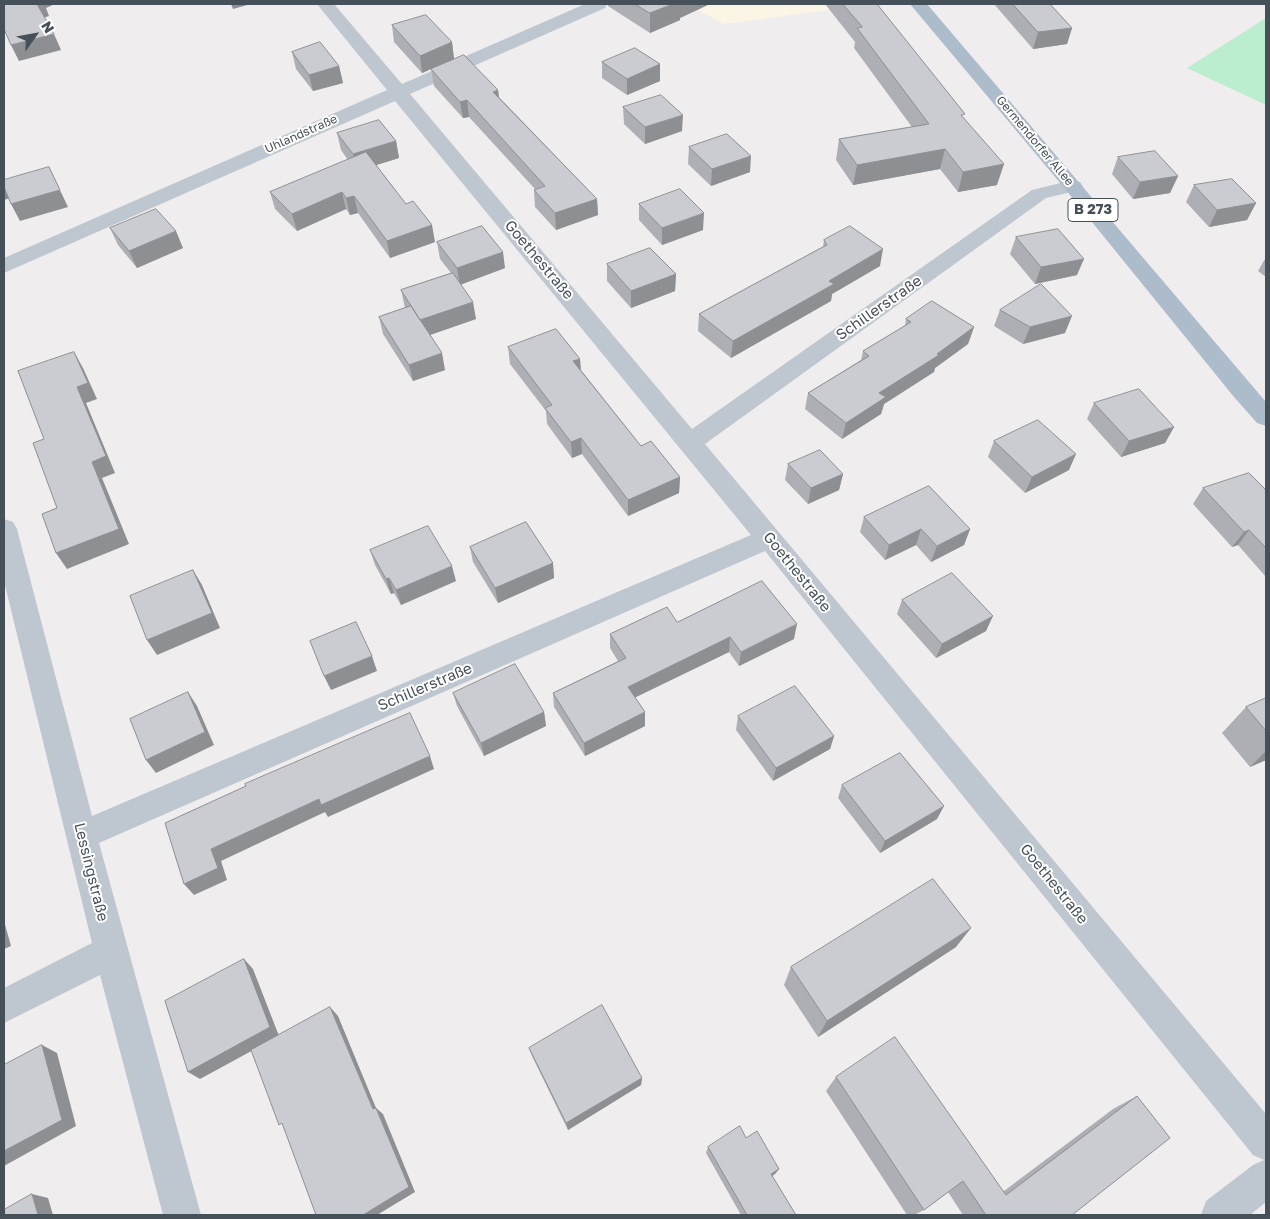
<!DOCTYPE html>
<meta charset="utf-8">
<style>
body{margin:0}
#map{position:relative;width:1270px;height:1219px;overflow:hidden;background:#efeded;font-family:"Golos Text",sans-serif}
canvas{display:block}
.frame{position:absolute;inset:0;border:5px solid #465059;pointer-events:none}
.north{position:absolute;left:10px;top:10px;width:50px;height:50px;-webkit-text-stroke:4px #fff;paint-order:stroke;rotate:58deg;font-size:14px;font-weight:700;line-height:20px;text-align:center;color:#465059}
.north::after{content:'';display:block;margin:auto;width:18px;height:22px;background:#465059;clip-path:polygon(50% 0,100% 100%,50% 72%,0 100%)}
</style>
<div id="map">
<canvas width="1270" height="1219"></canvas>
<div class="frame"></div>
<div class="north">N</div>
</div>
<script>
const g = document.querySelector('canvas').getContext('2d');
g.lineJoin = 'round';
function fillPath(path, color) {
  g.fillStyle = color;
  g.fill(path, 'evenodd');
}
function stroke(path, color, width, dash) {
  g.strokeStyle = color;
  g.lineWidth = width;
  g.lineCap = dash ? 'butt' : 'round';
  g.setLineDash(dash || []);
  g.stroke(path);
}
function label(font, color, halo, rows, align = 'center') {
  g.font = font + ' "Golos Text",sans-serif';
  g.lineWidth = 4;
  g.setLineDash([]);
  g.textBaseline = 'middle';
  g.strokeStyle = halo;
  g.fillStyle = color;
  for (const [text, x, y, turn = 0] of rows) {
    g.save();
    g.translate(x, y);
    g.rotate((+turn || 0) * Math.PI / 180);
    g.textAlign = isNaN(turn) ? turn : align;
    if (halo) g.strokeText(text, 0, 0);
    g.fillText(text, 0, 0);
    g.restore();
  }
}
fillPath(new Path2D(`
 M686 4H875L724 24Z`), '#fbf5e5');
fillPath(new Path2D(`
 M1266 18V105L1187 68Z`), '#bbedcf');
fillPath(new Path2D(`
 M317 4H334L402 84 585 4H607L605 8 410 94 692 429 1032 190 1073 180 1080 182 1083 186 1080 190 1046 198 705 444 1266 1114V1202L1250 1215H1201L1206 1201 1253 1165 1264 1160 1253 1155 765 551 99 843 201 1215H163L100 975 4 1023V988L92 943 4 581V519L13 522 17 529 92 816 751 535 395 101 4 273V258L387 90Z`), '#bec7cf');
fillPath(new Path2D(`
 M910 4H927L1266 402V426L1257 423 1234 397 1066 190Z`), '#adbccb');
fillPath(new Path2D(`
 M608 4H710L680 18V20L650 33 608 6Z
 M825 4H877L964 118 997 185 958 192 940 169 853 185 836 160 839 139 912 127 854 48 855 42Z
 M994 4H1050L1072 28 1067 44 1033 49Z
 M392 25 452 42 454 59 498 90 499 97 597 199 598 215 556 230 535 207 534 190 535 189 469 117 463 118 434 86 431 69 422 73 394 42Z
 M292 52 339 66 343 83 313 91 296 69Z
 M602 62 660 64V81L627 95 602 78Z
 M623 107 682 131 645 144 624 124Z
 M337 133 396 141 399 158 376 165 435 242 390 258 358 213 350 215 346 209 297 231 275 209 270 192 348 160 341 150Z
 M689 147 750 172 711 186 688 164Z
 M1118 157 1178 176 1170 193 1133 199 1112 174Z
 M1194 185 1256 203 1247 220 1209 227 1186 202Z
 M639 204 703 230 662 245 639 220Z
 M110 228 183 248 137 268 118 245Z
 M1016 237 1077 275 1035 284 1010 254Z
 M824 240 880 266 832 294 831 301 731 358 698 331 699 314 823 247Z
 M437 242 505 268 461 284 476 319 430 335 445 370 413 381 383 334 379 317 405 308 401 290 451 273 440 259Z
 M1266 257V277L1258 271Z
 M607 264 676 274 675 291 631 308 607 281Z
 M1000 310 1065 333 1023 344 994 326Z
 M906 319 974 327 968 344 935 368 934 372 884 404 881 414 842 439 805 409 808 393 861 360 863 351 905 326Z
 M508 347 580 359 581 370 641 446 680 477 679 493 628 516 582 454 572 458 547 424 546 411 510 364Z
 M1094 403 1174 427 1165 443 1121 457 1087 419Z
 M994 441 1069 470 1025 493 988 457Z
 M788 464 843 474 839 490 808 504 785 480Z
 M1203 488 1266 490V577L1238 545 1232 547 1193 504Z
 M864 517 970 529 964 545 931 562 916 545 885 560 860 532Z
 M470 547 553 563 554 578 498 603 473 562Z
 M370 550 456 581 401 605 394 593 391 594 375 565Z
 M902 600 986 631 936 658 897 614Z
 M677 622 794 639 739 666 729 652 635 697 645 712V726L585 756 554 707 553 693 618 661 610 648V634Z
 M453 693 544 712 546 726 484 756 457 706Z
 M1266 698V760L1250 767 1222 733 1246 707Z
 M738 716 834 736 830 749 773 781 736 730Z
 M842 785 937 819 880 853 838 798Z
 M956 947 818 1037 784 985 791 967Z
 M529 1048 642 1078 641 1085 568 1130 532 1056Z
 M836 1077 1004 1191 1113 1109 1137 1096 1072 1215H963L948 1192 924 1210 914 1215H907L826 1091Z
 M746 1138 779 1169 775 1174 772 1176 796 1215H741L706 1153 708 1147Z`), '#aeafb5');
fillPath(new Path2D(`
 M37 4H55L46 8 49 16 43 18Z
 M231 4H251L233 9Z
 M673 4H710L680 18V20L650 33V13Z
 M1072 28 1067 44 1033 49 1038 32Z
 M54 34 61 50 19 61 11 45Z
 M452 42 454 59 422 73 420 56Z
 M660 64V81L627 95V79Z
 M339 66 343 83 313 91 309 75Z
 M498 90 500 107 493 92Z
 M467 100 469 117 463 118 460 102Z
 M683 115 682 131 645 144V127Z
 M396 141 399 158 357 171 353 154Z
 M945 149 940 169 853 185 857 165Z
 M751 156 750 172 711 186 712 169Z
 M1004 164 997 185 958 192 963 172Z
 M49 167 68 207 20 221 11 204Z
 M1178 176 1170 193 1133 199 1140 182Z
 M4 184 10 198 4 200Z
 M342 192 346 209 297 231 292 214Z
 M354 196 358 213 350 215 346 198Z
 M597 199 598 215 556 230 555 213Z
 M1256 203 1247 220 1209 227 1217 210Z
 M704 213 703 230 662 245V228Z
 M432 225 435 242 390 258 387 241Z
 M176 231 183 248 137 268 129 251Z
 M883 249 880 266 832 294 831 301 731 358 733 341 829 281Z
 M503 252 505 268 460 285 457 268Z
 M1084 259 1077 275 1035 284 1041 267Z
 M676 274 675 291 631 308V291Z
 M473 302 476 319 424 337 420 320Z
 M1072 316 1065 333 1023 344 1030 327Z
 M974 327 968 344 935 368 934 372 884 404 881 414 842 439 846 423 879 393Z
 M74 352 83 368 97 399 86 403 115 473 102 478 129 544 67 569 56 553 92 462 77 387Z
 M442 353 445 370 413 381 409 365Z
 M580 359 581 375 573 361Z
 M1174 427 1165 443 1121 457 1129 441Z
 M581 438 582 454 572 458 571 442Z
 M1076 454 1069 470 1025 493 1032 477Z
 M843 474 839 490 808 504 811 488Z
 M680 477 679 493 628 516V500Z
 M921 529 916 545 885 560 889 545Z
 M970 529 964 545 931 562 937 546Z
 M1249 530 1238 545 1232 547 1244 532Z
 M553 563 554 578 498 603 495 588Z
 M452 566 456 581 401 605 396 590Z
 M193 570 202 585 220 628 157 655 147 640Z
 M389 578 394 593 391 594 386 579Z
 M993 616 986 631 936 658 942 644Z
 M797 624 794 639 739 666 741 652Z
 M730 637 729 652 628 701V687Z
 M372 656 377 671 331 690 324 676Z
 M188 692 197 706 214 745 156 773 146 760Z
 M544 712 546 726 484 756 481 743Z
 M645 712V726L585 756 584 743Z
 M834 736 830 749 773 781 776 768Z
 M1266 751V760L1250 767Z
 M430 756 434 769 328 817 325 812 221 861 227 880 194 895 184 884 211 849 319 799Z
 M944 806 937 819 880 853 885 841Z
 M4 921 11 946 4 949Z
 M971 928 956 947 818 1037 827 1021Z
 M244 959 253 969 279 1036 200 1079 188 1072Z
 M330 1007 338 1016 376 1108 383 1114 415 1192 377 1215H363L373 1109Z
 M42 1045 57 1053 76 1126 4 1166V1151Z
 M642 1078 641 1085 568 1130 566 1123Z
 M779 1169 775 1174 768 1179 771 1174Z
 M32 1194 48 1198 53 1215H38Z`), '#8d8f93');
const building = new Path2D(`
 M4 4H37L54 34 11 45 4 29Z
 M635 4H673L650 13Z
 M843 4H877L965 114 961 115 1004 164 963 172 945 149 857 165 839 139 929 124 857 28 862 27Z
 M1013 4H1050L1072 28 1038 32Z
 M426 15 452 42 420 56 392 25Z
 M320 42 339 66 309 75 292 52Z
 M635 48 660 64 627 79 602 62Z
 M464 55 498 90 493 92 597 199 555 213 534 190 545 186 467 100 460 102 431 69Z
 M661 95 683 115 645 127 623 107Z
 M379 120 396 141 353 154 337 133Z
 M727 134 751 156 712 169 689 147Z
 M1155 151 1178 176 1140 182 1118 157Z
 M366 152 406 204 413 201 432 225 387 241 354 196 346 198 342 192 292 214 270 192Z
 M49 167 60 190 11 204 4 187V180Z
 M1232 179 1256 203 1217 210 1194 185Z
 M680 189 704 213 662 228 639 204Z
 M156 209 176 231 129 251 110 228Z
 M482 226 503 252 457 268 437 242Z
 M850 226 883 249 829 281 834 284 733 341 699 314 819 249 827 245 824 240Z
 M1058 229 1084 259 1041 267 1016 237Z
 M650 248 676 274 631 291 607 264Z
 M453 273 473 302 420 320 401 290Z
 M1041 284 1072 316 1030 327 1000 310Z
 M932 301 974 327 937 354 939 355 879 393 886 397 846 423 808 393 869 356 863 351 911 322 906 319Z
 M411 306 442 353 409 365 379 317Z
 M556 329 580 359 573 361 641 446 651 441 680 477 628 500 581 438 571 442 545 408 552 405 508 347Z
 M74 352 88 383 77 387 106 456 92 462 119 529 56 553 42 514 57 508 33 443 44 439 18 371Z
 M1139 389 1174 427 1129 441 1094 403Z
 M1038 420 1076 454 1032 477 994 441Z
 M820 450 843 474 811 488 788 464Z
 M1249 473 1266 490V548L1249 530 1244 532 1203 488Z
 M929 486 970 529 937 546 921 529 889 545 864 517Z
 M526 522 553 563 495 588 470 547Z
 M428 526 452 566 396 590 389 578 386 579 370 550Z
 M193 570 212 613 147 640 130 596Z
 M952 573 993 616 942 644 902 600Z
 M762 581 797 624 741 652 730 637 628 687 645 712 584 743 553 693 626 658 610 634 667 607 677 622Z
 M356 622 372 656 324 676 310 641Z
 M515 664 544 712 481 743 453 693Z
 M795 686 834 736 776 768 738 716Z
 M188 692 205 732 146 760 130 719Z
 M1266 698V731L1246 707Z
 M410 713 430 756 321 805 319 799 211 849 218 868 184 884 165 823 246 786 245 784Z
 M900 753 944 806 885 841 842 785Z
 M933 879 971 928 827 1021 791 967Z
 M244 959 270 1027 188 1072 165 1001Z
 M602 1005 642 1078 566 1123 529 1048Z
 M330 1007 373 1109 376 1108 409 1187 363 1215H316L282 1123 279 1125 251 1050Z
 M895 1037 1006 1195 1137 1096 1170 1138 1072 1215H986L963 1181 924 1210 836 1077Z
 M42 1045 62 1120 4 1151V1065Z
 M740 1126 746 1138 757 1131 779 1169 771 1174 796 1215H747L708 1147Z
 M32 1194 38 1215H4V1210Z`);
fillPath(building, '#caccd2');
stroke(building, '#8d8f93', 1);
label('12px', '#465059', '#fff', [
 ["Uhlandstraße",301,134,-24],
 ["Germendorfer Allee",1035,141,50]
]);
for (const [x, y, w] of [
 [1093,210,50]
]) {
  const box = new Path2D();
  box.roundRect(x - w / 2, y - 11.5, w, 23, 4);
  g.fillStyle = '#fff';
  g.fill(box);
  stroke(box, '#465059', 1);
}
label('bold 14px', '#465059', null, [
 ["B 273",1093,210]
]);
label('15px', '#465059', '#fff', [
 ["Goethestraße",539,260,50],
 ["Schillerstraße",879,308,-35],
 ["Goethestraße",797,572,51],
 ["Schillerstraße",425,687,-23],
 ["Lessingstraße",91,872,76],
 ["Goethestraße",1054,884,51]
]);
</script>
